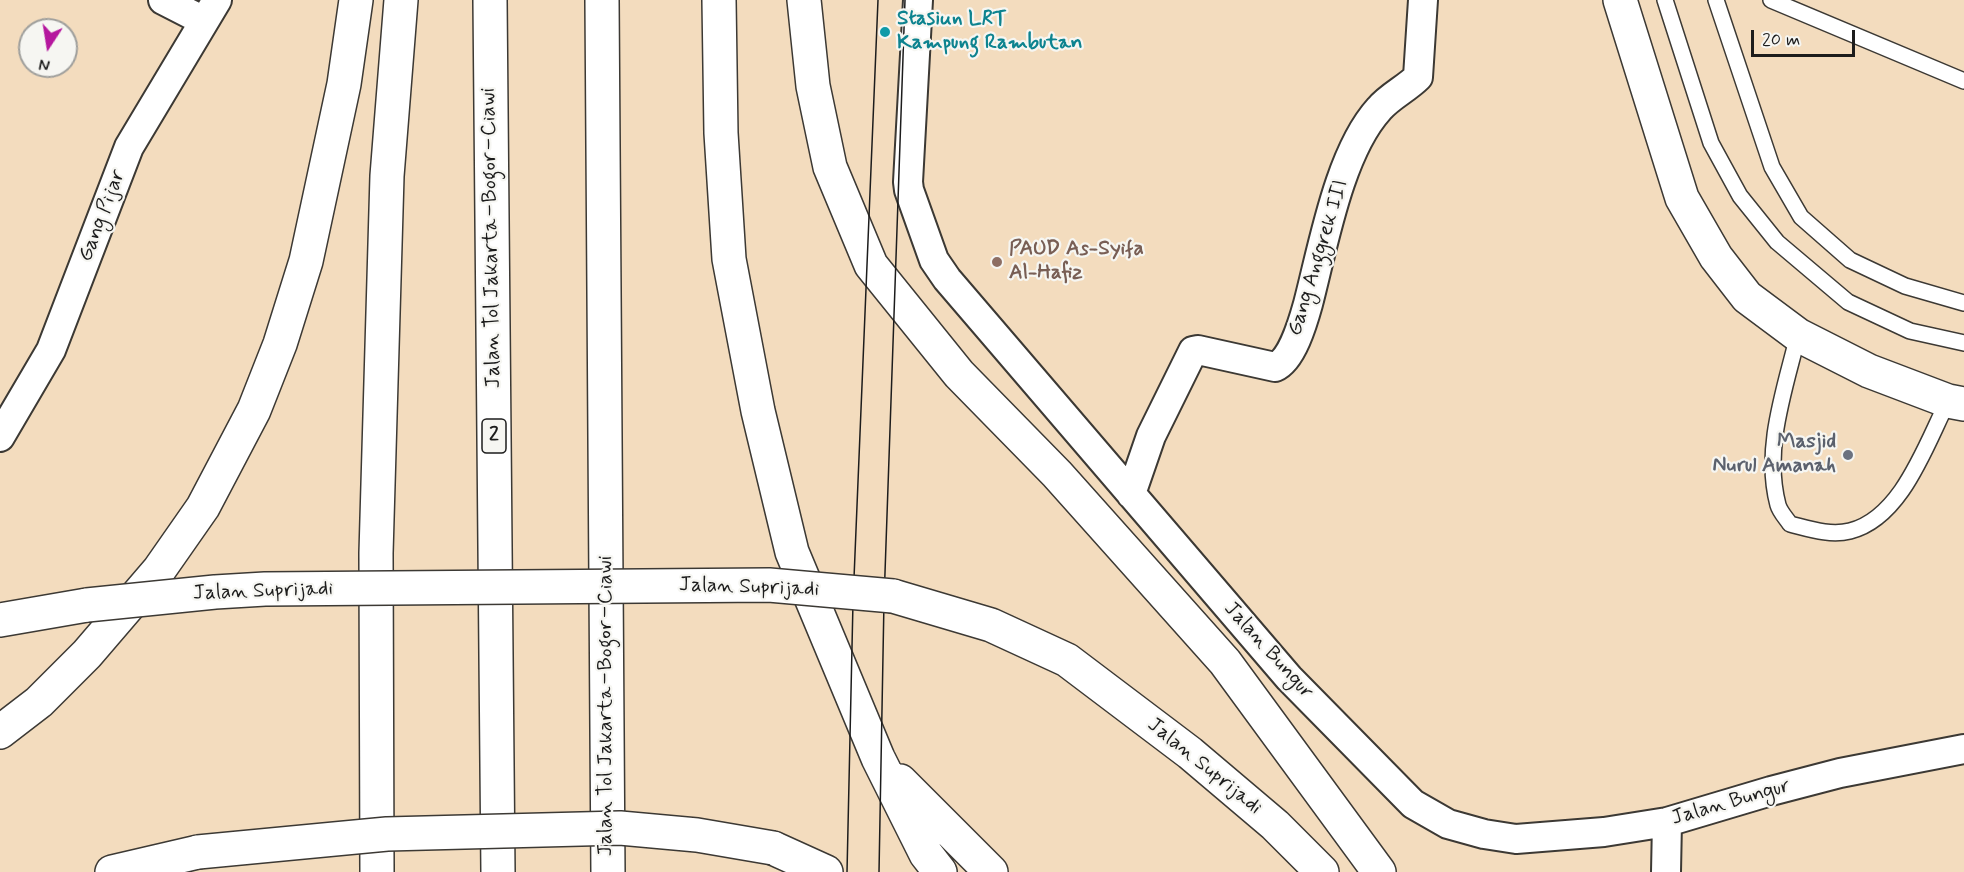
<!DOCTYPE html>
<meta charset="utf-8">
<style>
body{margin:0}
#map{position:relative;width:1964px;height:872px;overflow:hidden;background:#f3dcbe;font-family:Mynerve,sans-serif}
canvas{display:block}
.north{position:absolute;left:18px;top:18px;width:60px;height:60px;box-sizing:border-box;background:#f6f6f2;border:2px solid #9f9f9c;border-radius:50%;rotate:192deg;font-size:16px;font-weight:700;line-height:24px;text-align:center;color:#1c1c1c}
.north::after{content:'';display:block;margin:auto;width:21px;height:27px;background:#b5179e;clip-path:polygon(50% 0,100% 100%,50% 72%,0 100%)}
.scale{position:absolute;left:1751px;top:30px;width:104px;height:27px;box-sizing:border-box;border:3px solid #1c1c1c;border-top:0;padding-left:8px;font-size:18px;line-height:21px;white-space:nowrap;color:#1c1c1c;-webkit-text-stroke:4px #f6f6f2;paint-order:stroke}
</style>
<div id="map">
<canvas width="1964" height="872"></canvas>
<div class="north">N</div>
<div class="scale">20 m</div>
</div>
<script>
const g = document.querySelector('canvas').getContext('2d');
g.lineJoin = 'round';
function stroke(path, color, width, dash) {
  g.strokeStyle = color;
  g.lineWidth = width;
  g.lineCap = dash ? 'butt' : 'round';
  g.setLineDash(dash || []);
  g.stroke(path);
}
function label(font, color, halo, rows, align = 'center') {
  g.font = font + ' Mynerve,sans-serif';
  g.lineWidth = 4.5;
  g.setLineDash([]);
  g.textBaseline = 'middle';
  g.strokeStyle = halo;
  g.fillStyle = color;
  for (const [text, x, y, turn = 0] of rows) {
    g.save();
    g.translate(x, y);
    g.rotate((+turn || 0) * Math.PI / 180);
    g.textAlign = isNaN(turn) ? turn : align;
    if (halo) g.strokeText(text, 0, 0);
    g.fillText(text, 0, 0);
    g.restore();
  }
}
const lane = new Path2D(`
 M1665 0 1711 143 1740 196 1777 242 1848 302 1910 331 1964 343
 M1716 0 1772 167 1801 217 1850 260 1905 286 1964 303
 M1771 0 1964 81
 M1798 335C1785 389 1763 449 1778 505 1780 512 1786 518 1790 524 1810 529 1830 536 1850 531 1902 518 1926 444 1948 401`);
const street = new Path2D(`
 M163 0 204 21
 M918 0 908 182 909 190 934 260 947 279 1289 678 1413 804 1448 824 1484 834 1516 839 1604 832 1667 822 1771 791 1840 773 1964 749
 M0 437 51 350 129 147 217 0
 M1131 494 1151 436 1193 351 1198 350 1275 367C1292 360 1303 322 1308 304 1323 247 1339 153 1379 109 1390 96 1406 89 1418 77L1423 0
 M1666 872 1667 822`);
const secondary = new Path2D(`
 M1620 0 1682 198 1716 257 1747 297 1798 335 1869 371 1948 401 1964 404`);
const primary = new Path2D(`
 M893 596 991 625 1067 660 1190 753 1275 825 1322 872
 M0 620 87 605`);
const highway = new Path2D(`
 M490 0 498 872
 M602 0 608 872
 M719 0 721 133 729 259 758 411 792 552 878 758 926 854 940 872
 M804 0 813 86 830 167 871 265 959 374 1057 474 1225 662 1379 872
 M0 732 39 702 87 654 159 570 203 507 254 410 280 344 306 261 344 84 356 0
 M900 781 991 872
 M773 848 826 872
 M112 872 198 852
 M377 872 376 553 387 176 401 0`);
stroke(lane, '#3c3934', 18);
stroke(street, '#3c3934', 32);
stroke(secondary, '#3c3934', 36);
stroke(primary, '#3c3934', 36);
stroke(highway, '#3c3934', 36);
stroke(lane, '#fff', 15);
stroke(street, '#fff', 28);
stroke(secondary, '#fff', 33);
stroke(primary, '#fff', 33);
stroke(highway, '#fff', 33);
stroke(new Path2D(`
 M847 872 853 602 878 0
 M879 872 884 601 905 0`), '#1c1c1c', 1.5);
const primaryBridge = new Path2D(`
 M87 605 215 592 265 589 769 585 893 596`);
const highwayBridge = new Path2D(`
 M198 852 387 834 620 828 697 835 773 848`);
stroke(primaryBridge, '#3c3934', 36, []);
stroke(highwayBridge, '#3c3934', 36, []);
stroke(primaryBridge, '#fff', 33);
stroke(highwayBridge, '#fff', 33);
for (const [x, y, r, color] of [
 [885,32,6,"#0f9aa8"],
 [997,262,6,"#8d6e63"],
 [1848,455,6,"#6b7280"]
]) {
  const dot = new Path2D();
  dot.arc(x, y, r, 0, 2 * Math.PI);
  g.fillStyle = color;
  g.fill(dot);
  stroke(dot, '#f6f6f2', 2);
}
for (const [x, y, w] of [
 [494,436,24]
]) {
  const box = new Path2D();
  box.roundRect(x - w / 2, y - 17, w, 34, 4.5);
  g.fillStyle = '#f6f6f2';
  g.fill(box);
  stroke(box, '#1c1c1c', 1.5);
}
label('bold 20px', '#1c1c1c', null, [
 ["2",494,436]
]);
label('bold 21px', '#0d838f', '#f6f6f2', [
 ["Stasiun LRT",897,20],
 ["Kampung Rambutan",897,44]
], 'left');
label('21px', '#1c1c1c', '#f6f6f2', [
 ["Gang Pijar",103,216,-69],
 ["Jalan Tol Jakarta–Bogor–Ciawi",492,238,-91],
 ["Gang Anggrek III",1319,258,-73],
 ["Jalan Suprijadi",749,588,2],
 ["Jalan Suprijadi",263,592,-2],
 ["Jalan Bungur",1268,651,48],
 ["Jalan Tol Jakarta–Bogor–Ciawi",607,706,-90],
 ["Jalan Suprijadi",1204,767,39],
 ["Jalan Bungur",1731,803,-16]
]);
label('bold 21px', '#785e54', '#f6f6f2', [
 ["PAUD As-Syifa",1009,250],
 ["Al-Hafiz",1009,274]
], 'left');
label('bold 21px', '#5b616d', '#f6f6f2', [
 ["Masjid",1836,443],
 ["Nurul Amanah",1836,467]
], 'right');
</script>
